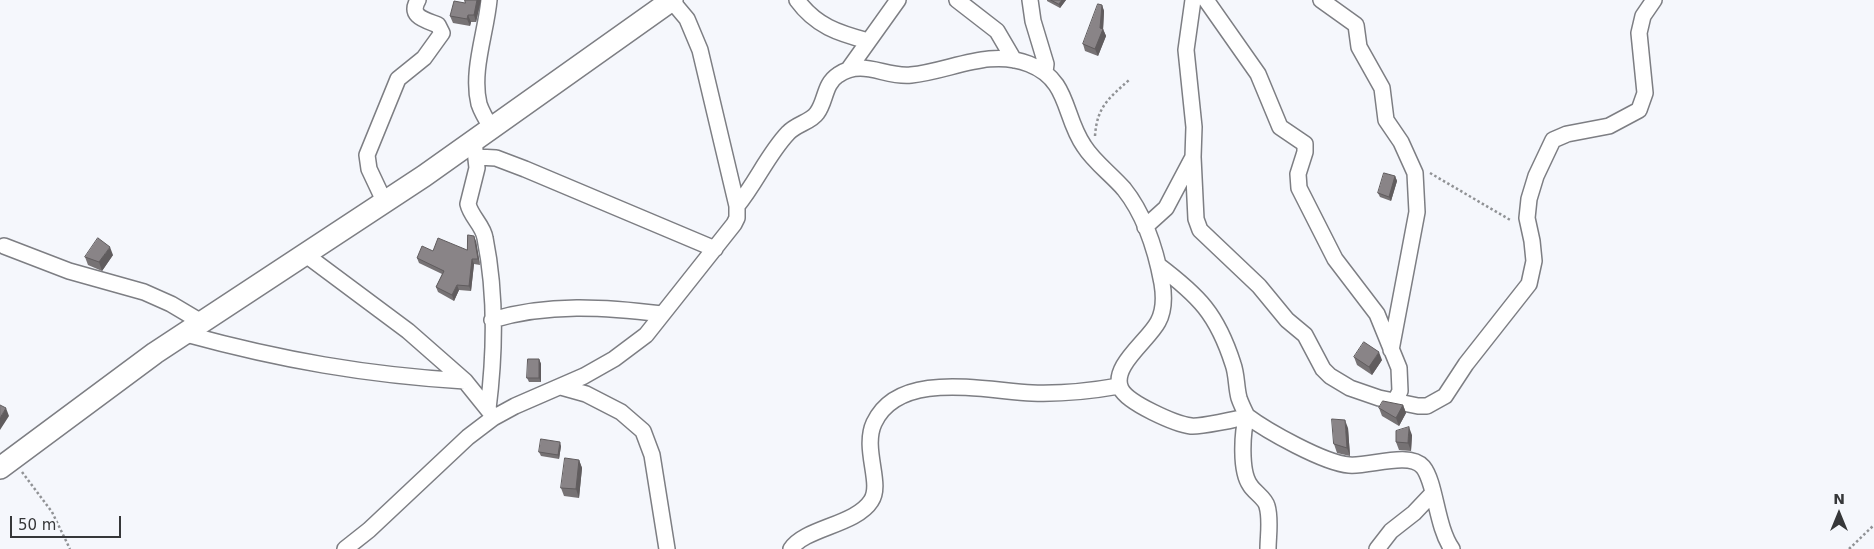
<!DOCTYPE html>
<style>
body{margin:0}
#map{position:relative;width:1874px;height:549px;overflow:hidden;background:#f5f7fc;font-family:"DejaVu Sans",sans-serif}
canvas{display:block}
.north{position:absolute;left:1814px;top:489px;width:50px;height:50px;-webkit-text-stroke:4px #f5f7fc;paint-order:stroke;rotate:0deg;font-size:14px;font-weight:700;line-height:20px;text-align:center;color:#363739}
.north::after{content:'';display:block;margin:auto;width:18px;height:22px;background:#363739;clip-path:polygon(50% 0,100% 100%,50% 72%,0 100%)}
.scale{position:absolute;left:10px;top:516px;width:111px;height:22px;box-sizing:border-box;border:2px solid #363739;border-top:0;padding-left:6px;font-size:15px;line-height:18px;white-space:nowrap;color:#363739;-webkit-text-stroke:4px #f5f7fc;paint-order:stroke}
</style>
<div id="map">
<canvas width="1874" height="549"></canvas>
<div class="north">N</div>
<div class="scale">50 m</div>
</div>
<script>
const g = document.querySelector('canvas').getContext('2d');
g.lineJoin = 'round';
function stroke(path, color, width, dash) {
  g.strokeStyle = color;
  g.lineWidth = width;
  g.lineCap = dash ? 'butt' : 'round';
  g.setLineDash(dash || []);
  g.stroke(path);
}
function fillPath(path, color) {
  g.fillStyle = color;
  g.fill(path, 'evenodd');
}
const street = new Path2D(`
 M489 0C486 33 471 71 479 104 482 113 487 121 492 129
 M797 0C816 26 838 33 868 41
 M957 0 997 31 1014 60
 M1030 0 1033 21 1046 64 1045 72
 M1206 0 1258 74 1280 127 1305 144V152L1298 174 1299 188 1335 259 1377 314 1399 368 1400 391 1395 401
 M1321 0 1356 25 1359 47 1382 88 1386 120 1401 142 1415 173 1417 212 1391 350
 M848 70 898 0
 M474 141 477 168 468 204C471 217 483 225 485 238 496 293 495 353 488 409
 M477 157 496 158 525 169 715 249
 M1193 157 1196 219 1200 230 1259 286 1287 320 1305 335 1323 369 1330 376 1350 388 1379 398 1418 406H1427L1445 396 1466 364 1529 284 1534 261 1532 241 1527 218 1529 199 1536 176 1553 140 1567 134 1609 126 1639 110 1645 93 1639 33 1643 16 1654 0
 M385 203 369 169 367 155 398 79 424 58 442 33 438 25C426 20 408 17 418 0
 M737 206C756 183 768 154 788 133 796 124 811 122 817 113 826 101 824 84 838 75 863 58 885 78 911 75 951 71 989 48 1029 64 1070 80 1063 116 1084 146 1094 162 1111 174 1124 189 1144 214 1156 251 1162 283 1164 295 1164 311 1158 322 1148 341 1110 367 1121 389 1128 403 1175 424 1191 426 1199 427 1239 419 1247 416 1267 431 1324 463 1349 465 1369 467 1409 451 1423 467 1436 483 1436 526 1452 549
 M1145 227 1166 208 1193 157 1194 127 1186 50 1193 0
 M4 246 69 271 144 292 171 304 203 323
 M306 255 408 331 465 381 490 412
 M1158 265C1199 296 1217 314 1233 364 1237 375 1236 387 1239 398 1241 404 1244 410 1247 416 1242 432 1240 471 1250 485 1254 492 1265 498 1267 506 1271 519 1268 536 1268 549
 M492 320C548 303 605 307 662 314
 M186 334C281 360 366 375 465 381
 M561 387 586 394 621 412 643 431 652 455 667 549
 M345 549 369 530 468 437 493 418 515 406 584 376 614 359 646 335 734 224 737 218V206L700 50 687 19 671 0
 M791 549C804 528 856 525 871 501 883 484 862 449 874 423 899 369 986 391 1032 393 1061 394 1091 391 1119 386
 M1377 549 1391 531 1414 513 1432 494`);
const secondary = new Path2D(`
 M0 468 155 353 424 176 672 0`);
stroke(street, '#7d7e83', 18);
stroke(secondary, '#7d7e83', 24);
stroke(new Path2D(`
 M1095 136C1097 107 1108 99 1129 80
 M1430 173 1512 221
 M22 472 52 512 70 549
 M1849 549 1874 525`), '#909295', 2.5, [2.5, 2.5]);
stroke(street, '#fff', 15);
stroke(secondary, '#fff', 21);
fillPath(new Path2D(`
 M465 0H481L476 22H471L470 26 453 23 450 16 465 3Z
 M1047 0H1066L1060 8 1047 1Z
 M1102 5 1104 11 1103 29 1106 36 1098 56 1085 51 1083 44Z
 M1395 176 1397 181 1391 201 1380 197 1378 193Z
 M476 241 480 265 474 264 471 291 459 290 454 301 438 292 436 287 442 274 419 263 417 258 433 251 467 250Z
 M113 255 102 271 88 265 85 257Z
 M1354 357 1382 360 1372 375 1357 365Z
 M539 359 541 364V382H529L527 378Z
 M1403 405 1406 413 1399 426 1382 416 1379 408Z
 M1348 428 1350 456 1337 453 1334 444Z
 M1412 435 1411 451 1399 450 1396 442Z
 M561 446 559 459 541 456 539 452Z
 M579 460 582 468 579 498 564 496 561 488Z`), '#767274');
fillPath(new Path2D(`
 M477 0H481L476 22 474 15Z
 M1062 0H1066L1060 8 1059 4Z
 M1102 5 1104 11 1103 31V29L1106 36 1098 56 1095 49 1100 28Z
 M468 15 471 22 470 26 467 19Z
 M1395 176 1397 181 1391 201 1389 197Z
 M474 236 476 241 480 265 478 259Z
 M110 247 113 255 102 271 99 262Z
 M472 259 474 264 471 291 469 286Z
 M457 285 459 290 454 301 452 295Z
 M1379 352 1382 360 1372 375 1369 367Z
 M539 359 541 364V382L539 378Z
 M1403 405 1406 413 1399 426 1396 418Z
 M6 408 9 416 0 430V418Z
 M1345 420 1348 428 1350 456 1347 448Z
 M1409 427 1412 435 1411 451 1408 443Z
 M560 442 561 446 559 459 558 455Z
 M579 460 582 468 579 498 576 489Z`), '#605c5e');
const building = new Path2D(`
 M465 0H477L474 15H468L467 19 450 16 454 1 465 3Z
 M1051 0H1062L1059 4Z
 M1098 4 1102 5 1100 28 1103 29 1095 49 1083 44Z
 M1384 173 1395 176 1389 197 1378 193Z
 M468 235 474 236 478 259H472L469 286 457 285 452 295 436 287 444 271 417 258 422 246 433 251 438 238 467 250Z
 M98 238 110 247 99 262 85 257Z
 M1364 342 1379 352 1369 367 1354 357Z
 M528 359H539V378H527Z
 M1383 401 1403 405 1396 418 1379 408Z
 M0 405 6 408 0 418Z
 M1332 419 1345 420 1347 448 1334 444Z
 M1409 427 1408 443 1396 442V431Z
 M541 439 560 442 558 455 539 452Z
 M565 458 579 460 576 489 561 488Z`);
fillPath(building, '#898487');
stroke(building, '#605c5e', 1);
</script>
